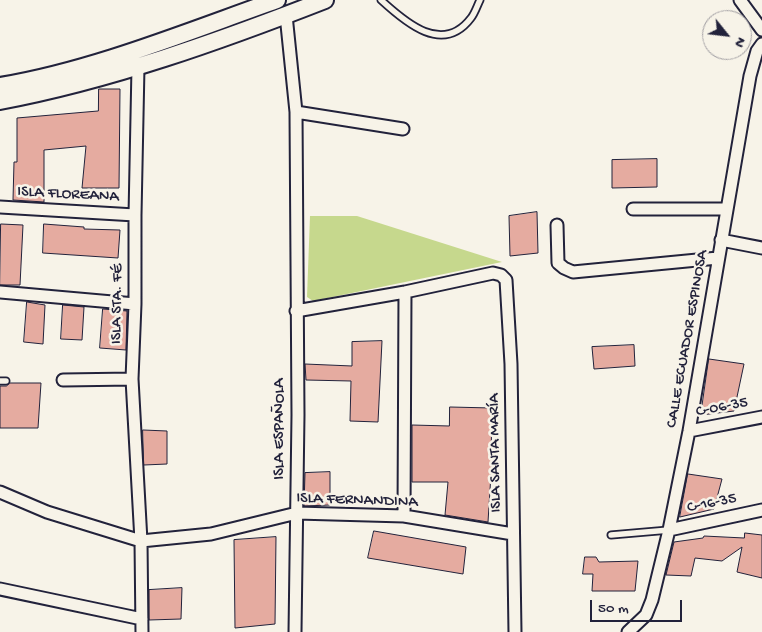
<!DOCTYPE html>
<meta charset="utf-8">
<style>
body{margin:0}
#map{position:relative;width:762px;height:632px;overflow:hidden;background:#f7f3e8;font-family:"Gochi Hand",sans-serif}
canvas{display:block}
.north{position:absolute;left:702px;top:10px;width:50px;height:50px;box-sizing:border-box;background:#f7f3e8;border:1px solid #a29fa3;border-radius:50%;rotate:119deg;font-size:14px;font-weight:700;line-height:20px;text-align:center;color:#22223b}
.north::after{content:'';display:block;margin:auto;width:18px;height:22px;background:#22223b;clip-path:polygon(50% 0,100% 100%,50% 72%,0 100%)}
.scale{position:absolute;left:590px;top:600px;width:92px;height:22px;box-sizing:border-box;border:2px solid #22223b;border-top:0;padding-left:6px;font-size:15px;line-height:18px;white-space:nowrap;color:#22223b;-webkit-text-stroke:4px #f7f3e8;paint-order:stroke}
</style>
<div id="map">
<canvas width="762" height="632"></canvas>
<div class="north">N</div>
<div class="scale">50 m</div>
</div>
<script>
const g = document.querySelector('canvas').getContext('2d');
g.lineJoin = 'round';
function fillPath(path, color) {
  g.fillStyle = color;
  g.fill(path, 'evenodd');
}
function stroke(path, color, width, dash) {
  g.strokeStyle = color;
  g.lineWidth = width;
  g.lineCap = dash ? 'butt' : 'round';
  g.setLineDash(dash || []);
  g.stroke(path);
}
function label(font, color, halo, rows, align = 'center') {
  g.font = font + ' "Gochi Hand",sans-serif';
  g.lineWidth = 5;
  g.setLineDash([]);
  g.textBaseline = 'middle';
  g.strokeStyle = halo;
  g.fillStyle = color;
  for (const [text, x, y, turn = 0] of rows) {
    g.save();
    g.translate(x, y);
    g.rotate((+turn || 0) * Math.PI / 180);
    g.textAlign = isNaN(turn) ? turn : align;
    if (halo) g.strokeText(text, 0, 0);
    g.fillText(text, 0, 0);
    g.restore();
  }
}
fillPath(new Path2D(`
 M310 216H357L502 262 313 301 307 297Z`), '#c6d88d');
const building = new Path2D(`
 M99 89H120L119 188H82L86 146 44 150V202L13 200 14 162H17V118L98 111Z
 M657 159V187L612 188V160Z
 M537 212 538 253 510 256 509 216Z
 M1 224 23 225 20 285H0Z
 M44 224 84 227V229L120 230 118 258 43 253Z
 M27 302 45 305 43 344 24 342Z
 M63 305 84 307 82 340 61 339Z
 M103 309 127 311 126 350 100 348Z
 M382 341 378 422 350 421 351 381 306 380 305 364 352 366V342Z
 M634 345 635 366 594 369 592 347Z
 M709 359 744 364 734 411 701 415Z
 M10 383H41L38 428H0V386H6Z
 M450 407 492 408 491 458H492L488 522 445 515 448 482H412V425L449 426Z
 M143 430 167 431V464L144 465Z
 M330 472V505L304 506 305 473Z
 M688 474 722 479 714 509 680 517Z
 M374 531 466 547 463 574 368 558Z
 M745 533 762 535V578L737 572 742 547 722 561 695 558 691 576 666 575 674 542 703 538 704 536 744 538Z
 M276 537 275 624 235 628 234 540Z
 M585 557H596L599 562 638 561 635 591H592L593 574H583Z
 M182 588 181 619 149 620V590Z`);
fillPath(building, '#e5aba0');
stroke(building, '#22223b', 1);
const lane = new Path2D(`
 M381 0C406 23 443 55 471 18 475 13 477 6 480 0
 M0 381H6
 M611 535 669 530`);
const street = new Path2D(`
 M740 0 762 30
 M286 15 296 112 298 415 295 632
 M136 62 138 67 135 215V304L132 379 141 541 142 632
 M296 112 403 129
 M0 207 135 215
 M633 209H727
 M557 225 558 263 564 268 573 272 718 258
 M721 240 762 248
 M0 292 135 304
 M296 311 405 292 493 273 501 275 506 280 511 364 515 632
 M63 380 132 379
 M689 431 762 417
 M0 492 47 512 141 541 211 534 297 513 404 516 513 534
 M404 516 405 292
 M669 530 762 510
 M0 589 142 619
 M628 632 646 615 652 600 669 530 689 431 750 76 757 51 762 44`);
const secondary = new Path2D(`
 M0 86C92 71 189 31 277 0
 M0 101C111 80 220 41 325 0`);
stroke(lane, '#22223b', 9);
stroke(street, '#22223b', 15);
stroke(secondary, '#22223b', 20);
stroke(lane, '#f7f3e8', 5.5);
stroke(street, '#f7f3e8', 11);
stroke(secondary, '#f7f3e8', 16);
label('16px', '#22223b', '#f7f3e8', [
 ["ISLA FLOREANA",68,195,3],
 ["ISLA STA. FÉ",118,304,-89],
 ["CALLE ECUADOR ESPINOSA",688,339,-80],
 ["C-06-35",722,408,-11],
 ["ISLA ESPAÑOLA",281,429,-90],
 ["ISLA SANTA MARÍA",496,453,-91],
 ["ISLA FERNANDINA",357,501,2],
 ["C-16-35",712,504,-12]
]);
</script>
